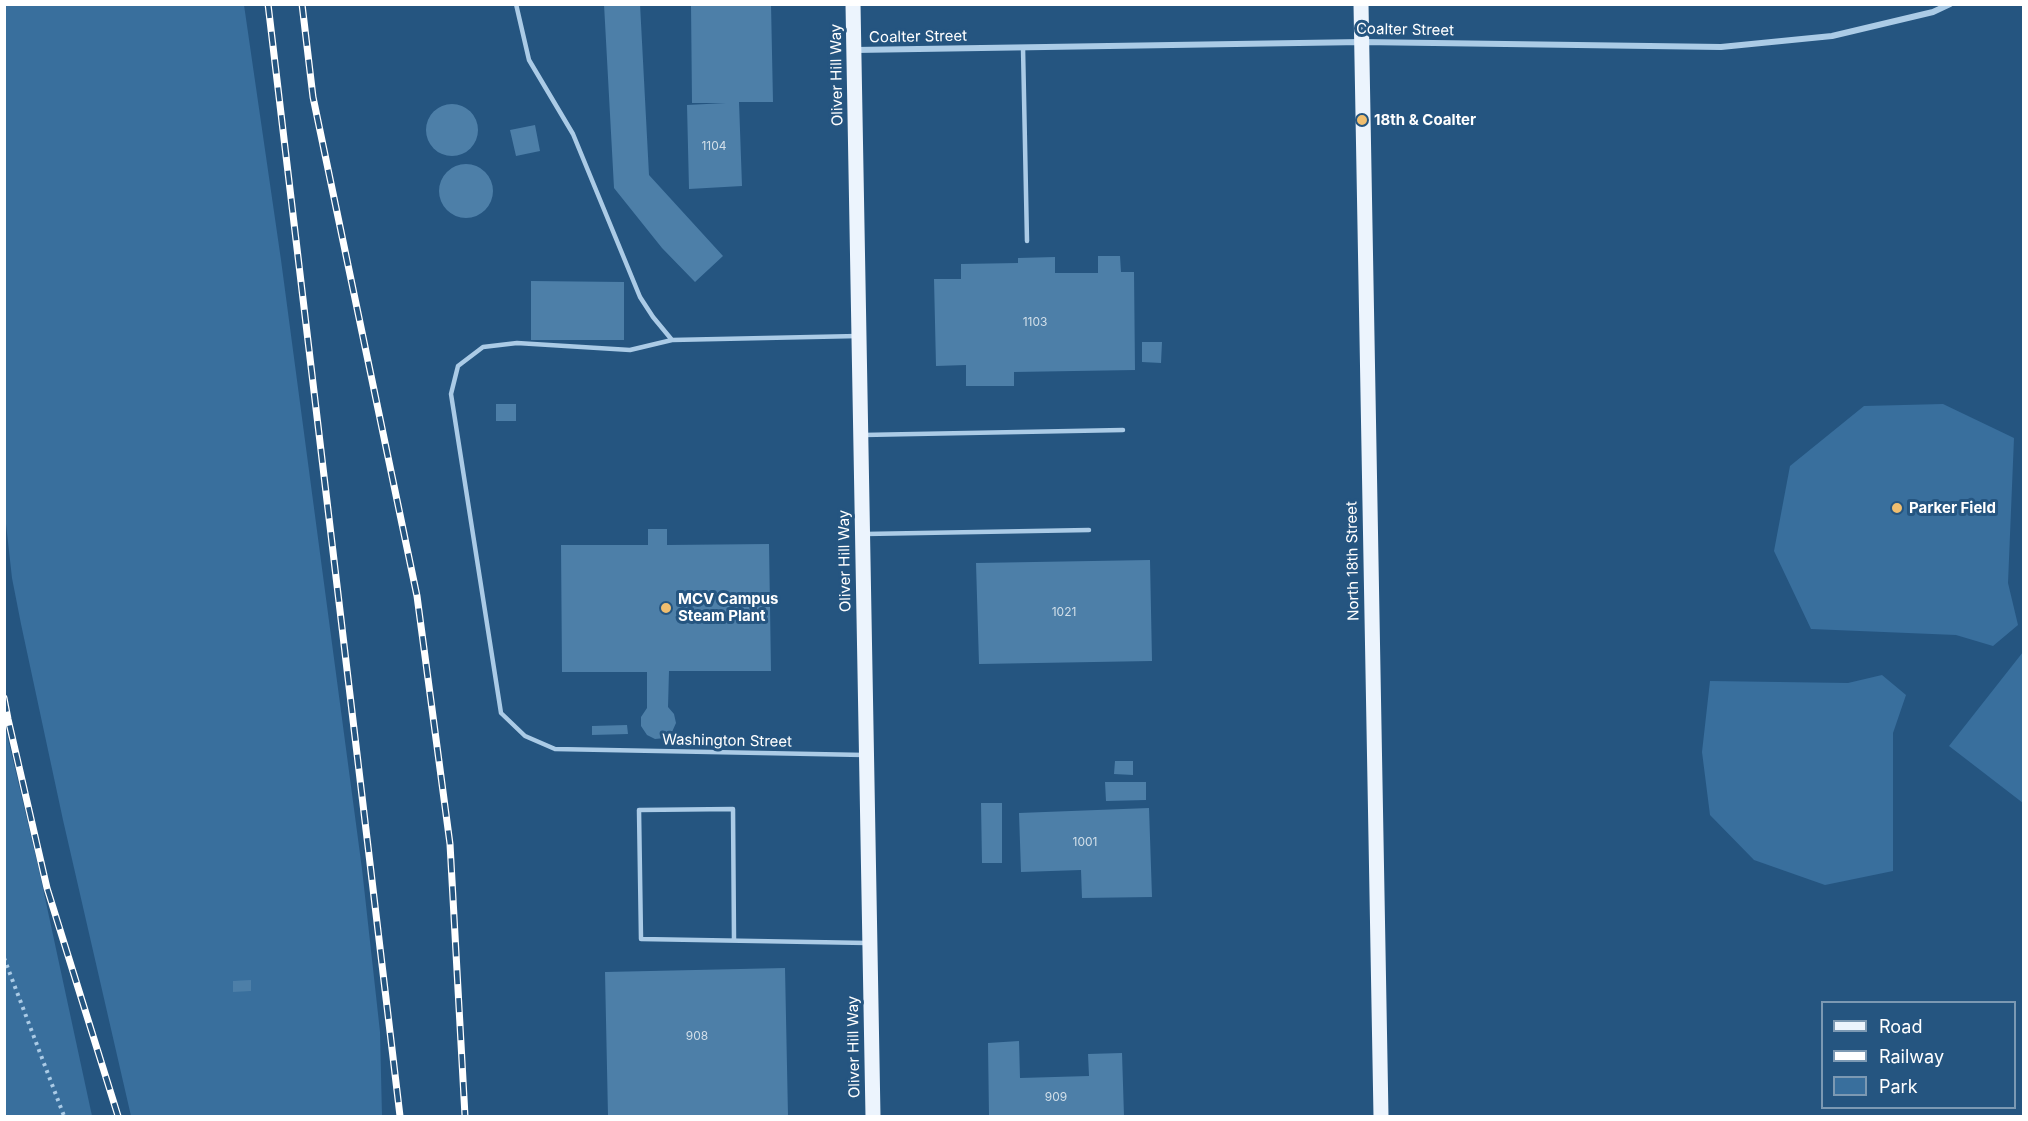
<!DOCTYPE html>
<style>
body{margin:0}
#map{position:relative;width:2028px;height:1121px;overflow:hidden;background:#255580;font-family:Inter,sans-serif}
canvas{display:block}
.frame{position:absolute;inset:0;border:6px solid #fff;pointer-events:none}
.legend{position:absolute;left:1821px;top:1001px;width:195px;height:108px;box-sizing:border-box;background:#255580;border:2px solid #7c99b3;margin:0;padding:8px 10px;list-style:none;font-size:18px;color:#fff}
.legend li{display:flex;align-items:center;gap:12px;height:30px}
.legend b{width:30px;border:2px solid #7c99b3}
</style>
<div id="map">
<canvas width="2028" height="1121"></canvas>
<div class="frame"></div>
<ul class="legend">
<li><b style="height:8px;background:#ecf4fd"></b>Road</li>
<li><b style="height:8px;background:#fff"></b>Railway</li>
<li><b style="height:16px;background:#396f9d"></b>Park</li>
</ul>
</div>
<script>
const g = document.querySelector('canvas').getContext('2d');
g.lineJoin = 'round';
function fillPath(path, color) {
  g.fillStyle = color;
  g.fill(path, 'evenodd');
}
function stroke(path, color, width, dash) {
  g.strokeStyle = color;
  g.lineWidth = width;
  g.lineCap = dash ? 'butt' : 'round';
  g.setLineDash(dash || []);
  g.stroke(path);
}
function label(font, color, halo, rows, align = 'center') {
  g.font = font + ' Inter,sans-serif';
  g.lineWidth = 6;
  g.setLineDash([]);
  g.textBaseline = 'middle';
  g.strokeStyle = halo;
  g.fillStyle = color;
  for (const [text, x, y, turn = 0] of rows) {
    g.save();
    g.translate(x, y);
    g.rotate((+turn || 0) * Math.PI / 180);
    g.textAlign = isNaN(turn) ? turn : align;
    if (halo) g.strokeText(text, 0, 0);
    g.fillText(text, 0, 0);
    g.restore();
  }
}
fillPath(new Path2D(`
 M4 5H244L281 260 362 869 380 1032 382 1116H131L63 820 21 624 12 578 4 506Z
 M1943 404 2014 438 2008 583 2018 625 1993 646 1956 635 1811 629 1774 551 1790 466 1864 406Z
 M2023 652V803L1949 746Z
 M1882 675 1906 695 1893 733V871L1825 885 1754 860 1710 815 1702 752 1710 681 1848 683Z
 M4 722 39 870 92 1116H5Z`), '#396f9d');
fillPath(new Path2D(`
 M604 4H640L649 175 723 256 695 282 662 248 614 188Z
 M691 4H771L773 102H739L742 186 689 189 687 105 726 103H692Z
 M426 130a26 26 0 1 1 52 0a26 26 0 1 1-52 0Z
 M535 125 540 151 516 156 510 130Z
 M439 191a27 27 0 1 1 54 0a27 27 0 1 1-54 0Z
 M1098 256H1120L1121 272H1134L1135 370 1014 372V386H966V365L936 366 934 279H961V264L1018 263V258L1055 257V273H1098Z
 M531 281 624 282V340H531Z
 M1142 342H1162L1161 363 1142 362Z
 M496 404H516V421H496Z
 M648 529H667V545L769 544 771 671H669L668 707 674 714 676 723 672 732 665 738 655 739 647 735 641 726V717L647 708V672H562L561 545H648Z
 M1150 560 1152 661 979 664 976 563Z
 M627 725 628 734 592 735V726Z
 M1115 761H1133V775L1114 774Z
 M1105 782H1146V800L1106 801Z
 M981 803H1002V863H982Z
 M1149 808 1152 897 1082 898 1081 870 1021 872 1019 813Z
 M785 968 788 1116H608L605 972Z
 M251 980V991L233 992V981Z
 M1019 1041 1020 1078 1089 1076 1088 1054 1122 1053 1124 1116H989L988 1043Z`), '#4d7fa8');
stroke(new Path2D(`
 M4 958 64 1116`), '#abcbe6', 4, [3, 4.5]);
stroke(new Path2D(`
 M516 4 529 60 573 134 640 297 653 317 672 340 858 336
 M1023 48 1027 241
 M672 340 630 350 517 343 483 347 458 366 451 394 501 713 525 736 555 749 864 755
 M863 435 1123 430
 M865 534 1089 530
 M734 940 733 809 639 810 641 939 867 943`), '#abcbe6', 4.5);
stroke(new Path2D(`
 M855 50 1362 42 1721 47 1832 36 1933 12 1950 4`), '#abcbe6', 6);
stroke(new Path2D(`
 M853 4 873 1116
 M1361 4 1381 1116`), '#ecf4fd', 15);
const rail = new Path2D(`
 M268 4 400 1116
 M302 4 313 97 417 596 450 844 465 1116
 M4 698 8 719 47 888 118 1116`);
stroke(rail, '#fff', 7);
stroke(rail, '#255580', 4.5, [14]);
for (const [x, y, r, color] of [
 [1362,120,6,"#f0be6f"],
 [1897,508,6,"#f0be6f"],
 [666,608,6,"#f0be6f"]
]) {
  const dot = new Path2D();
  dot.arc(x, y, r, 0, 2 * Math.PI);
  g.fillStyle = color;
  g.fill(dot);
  stroke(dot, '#255580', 2);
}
label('12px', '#d2dfe9', null, [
 ["1104",714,146],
 ["1103",1035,322],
 ["1021",1064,612],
 ["1001",1085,842],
 ["908",697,1036],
 ["909",1056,1097]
]);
label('15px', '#fff', '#255580', [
 ["Coalter Street",1405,30,1],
 ["Coalter Street",918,37,-1],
 ["Oliver Hill Way",837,75,-91],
 ["Oliver Hill Way",845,561,-91],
 ["North 18th Street",1353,561,-91],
 ["Washington Street",727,741,1],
 ["Oliver Hill Way",854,1047,-91]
]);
label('bold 15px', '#fff', '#255580', [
 ["18th & Coalter",1374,120],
 ["Parker Field",1909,508],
 ["MCV Campus",678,599],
 ["Steam Plant",678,616]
], 'left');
</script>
